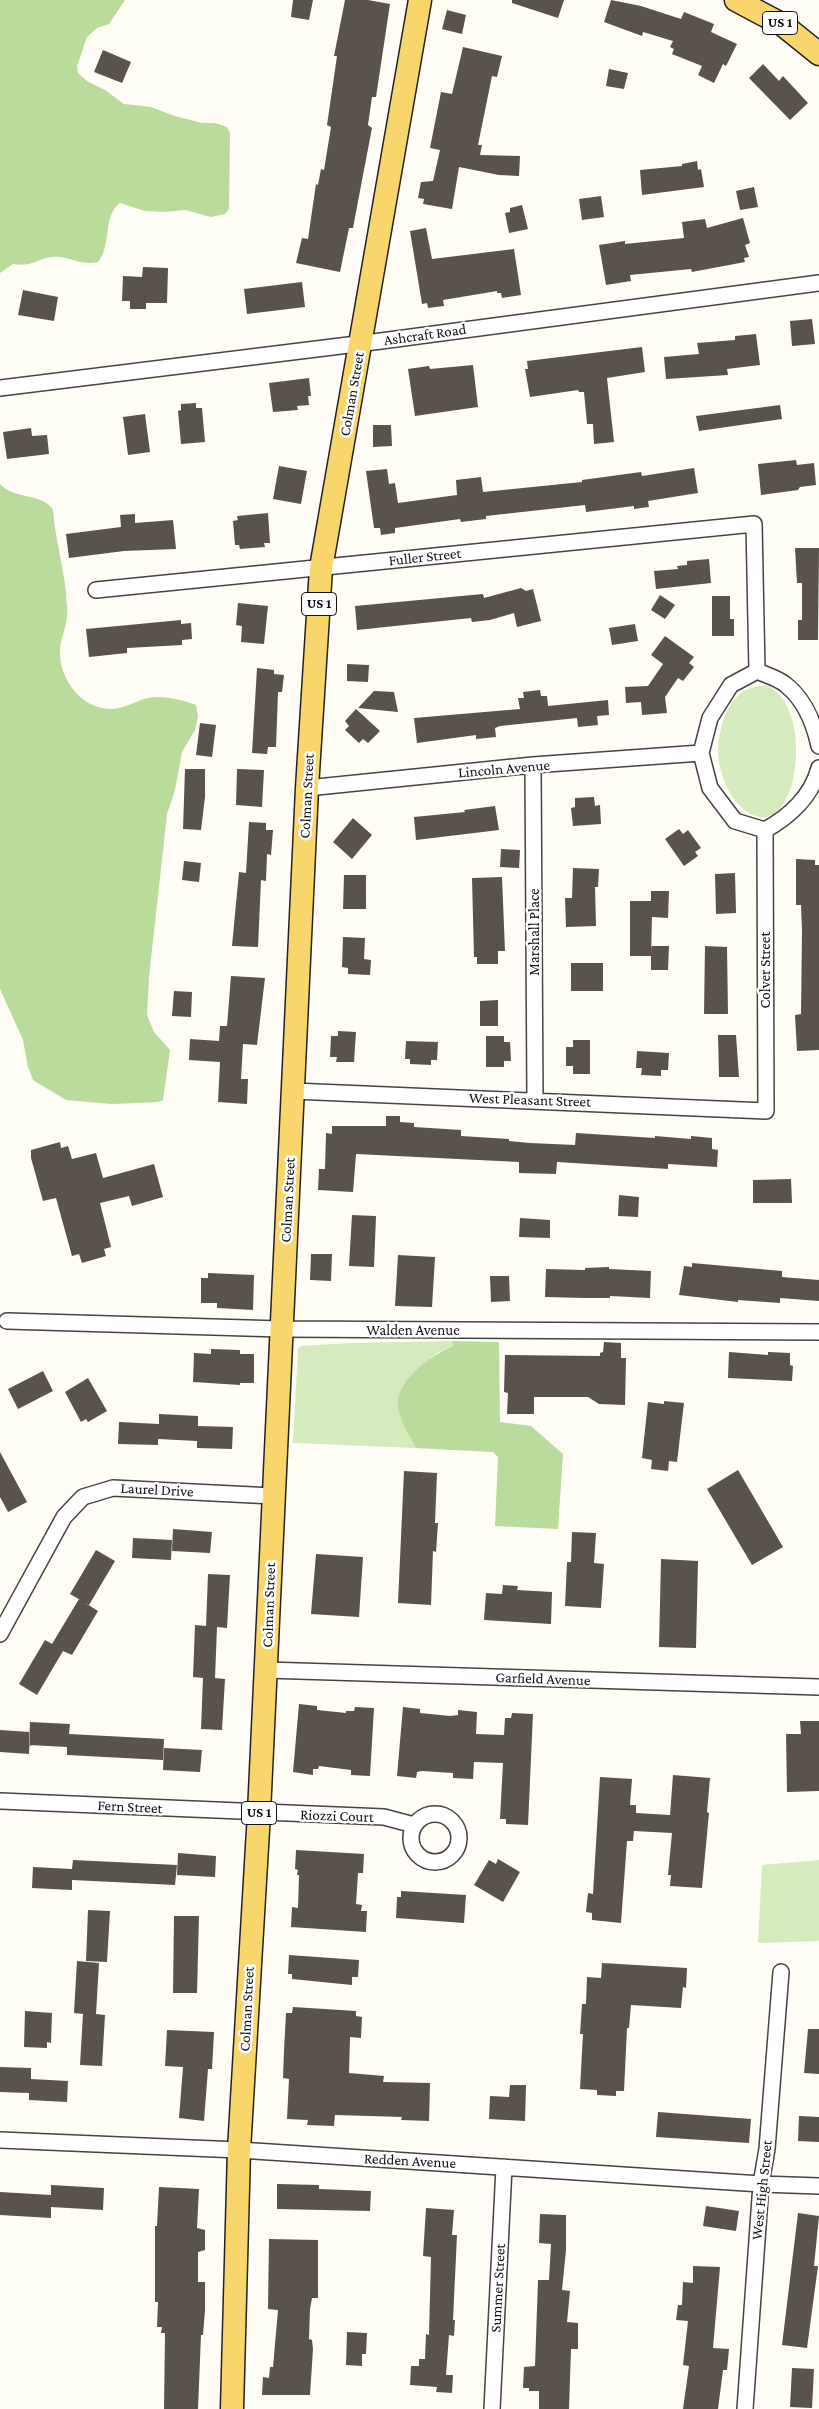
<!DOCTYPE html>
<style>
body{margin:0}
canvas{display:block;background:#fffdf5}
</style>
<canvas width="819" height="2409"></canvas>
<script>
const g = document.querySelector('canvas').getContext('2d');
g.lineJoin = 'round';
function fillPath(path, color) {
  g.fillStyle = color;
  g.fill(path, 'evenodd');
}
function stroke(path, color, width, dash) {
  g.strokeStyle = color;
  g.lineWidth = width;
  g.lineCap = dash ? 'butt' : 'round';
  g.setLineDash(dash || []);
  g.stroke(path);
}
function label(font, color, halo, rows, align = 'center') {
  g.font = font + ' "Crimson Pro",serif';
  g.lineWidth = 5;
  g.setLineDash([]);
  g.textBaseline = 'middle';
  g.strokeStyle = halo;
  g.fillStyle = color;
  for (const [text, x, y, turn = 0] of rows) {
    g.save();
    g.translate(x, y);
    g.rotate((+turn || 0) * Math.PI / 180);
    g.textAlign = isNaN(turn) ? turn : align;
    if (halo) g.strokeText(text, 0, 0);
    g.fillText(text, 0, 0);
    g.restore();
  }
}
fillPath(new Path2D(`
 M766 685C819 707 797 858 741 807 727 794 719 771 718 752 718 733 725 705 741 693 748 687 757 687 766 685Z
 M452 1341 453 1346 437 1353 411 1375 399 1411 416 1448 293 1443 298 1348 302 1346 349 1343Z
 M819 1860V1941L758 1943 762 1865Z`), '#d5ebbd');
fillPath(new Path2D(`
 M0 0H125L109 24 97 28 87 37 77 66 78 73 87 81 105 90 124 104 151 107 175 116 202 123H215L227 127 230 133 229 209 225 214 211 217 185 210 165 212 145 211 120 203C102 216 112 246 98 262 78 266 69 255 52 257 36 259 33 267 13 264L0 273Z
 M0 484C15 500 44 493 53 510 55 538 63 564 66 592 66 600 68 608 67 615 67 628 59 640 60 653 60 680 82 709 111 709 123 709 136 701 148 698 162 695 183 700 196 705L198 717 195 730 182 752 175 790 167 814 149 977 147 1015 154 1032 170 1050 163 1100 158 1102 112 1104 66 1100 33 1080 28 1067 23 1040 0 989Z
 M452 1341 499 1342 500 1422 531 1426 563 1454 558 1529 495 1526 498 1457 493 1452 416 1448C410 1436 402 1424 399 1412 391 1382 431 1356 453 1346Z`), '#b9dc9c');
fillPath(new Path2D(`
 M293 0H313L309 20 291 17Z
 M345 0H368L390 4 376 97H372L368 125 372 128 360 191 353 228H349L340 272 296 263 302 238 308 239 316 184 318 185 321 169 324 170 331 127 327 125 337 56H334Z
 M512 0H564L558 18 512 3Z
 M611 0 641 6 681 19 684 12 714 24 711 32 737 44 726 66 723 64 714 83 698 75 702 66 672 54 674 49 670 47 673 41 643 32 642 36 604 22Z
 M447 10 466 15 462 34 442 29Z
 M463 47 502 56 497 77 492 76 478 145H482L480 155 520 156 519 176 499 175 459 167 452 209 423 204 424 199 418 198 421 182 433 181 440 150 430 148 441 92 452 94Z
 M103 50 131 62 122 83 94 72Z
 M763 64 779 81 783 76 808 103 790 120 749 78Z
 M609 69 628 73 624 89 606 86Z
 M697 161 698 170 701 169 704 187 642 195 640 170 682 166V164Z
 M754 187 758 207 740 210 736 191Z
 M601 196 604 217 582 220 579 199Z
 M522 205 528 229 509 233 505 213 510 212V208Z
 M743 218 750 243 745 245 749 257 744 258 745 262 692 272 691 269 630 275 631 281 606 285 599 245 625 241V244L684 238 682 222 705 219 707 228Z
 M426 228 432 259 514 249 521 295 502 298 501 293H497V291L443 300 444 306 428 308 427 303 422 304 410 231Z
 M143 267 168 268 167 303H146V309H130V301H122L123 276 142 277Z
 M302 282 305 307 247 314 244 289Z
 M23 290 58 297 54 321 18 315Z
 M812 319 815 344 792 346 790 321Z
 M756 334 760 365 727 369 728 375 666 379 664 357 699 354 697 343 735 340V336Z
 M642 347 645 372 607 378 614 442 594 444 593 424H587L584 392H579L578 390 530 397 525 369H528L527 361Z
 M473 365 478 407 415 416 408 369 429 366 430 369Z
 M309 378 311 396H308L309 405 297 406 298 410 273 412 269 383Z
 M196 403V408H202L205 442 181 444 178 411 181 410V404Z
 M780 405 782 419 699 431 696 416Z
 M145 414 150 452 128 455 123 417Z
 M373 425H391L392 446 373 447Z
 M31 428 32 436 47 435 49 454 7 459 3 432Z
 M796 460 797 465 814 463 816 485 800 487 798 490 761 495 758 464Z
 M279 466 307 471 301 504 273 499Z
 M694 468 698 493 648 501 649 507 634 509V506L586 512 585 505 486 516V519L461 522 460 519 395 528V533L381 535 380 528H374L366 471 387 469 389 484 395 483 398 503 457 495 456 480 481 477 483 492 582 482V480L641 472 642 476Z
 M268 513 270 543H264L265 547 240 549 239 545H235L233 521 238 520 237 516Z
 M135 514V523L173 520 176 549 124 551 69 558 66 534 121 527 120 515Z
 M795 548H819L818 640H798V620H802V583H797Z
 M709 559 711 583 656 589 654 571 678 569 677 566 687 565V561Z
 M521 588 526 591 533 589 541 621 517 627 514 613 490 620 472 622 471 618 357 630 355 606 483 594 484 598Z
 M660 595 675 605 665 619 651 610Z
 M712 596H730V619H734V636H712Z
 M238 603 268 606 264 644 241 642 242 626 236 625Z
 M181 620V624L191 623 192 639 182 640V645L127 648V653L89 657 86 629Z
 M635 624 638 641 612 645 609 628Z
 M665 636 694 657 689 663 694 667 683 681 678 678 665 697 667 713 642 715 641 702 626 703 625 687 648 686 663 664 651 655Z
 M347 664 369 665 368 682 347 681Z
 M257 668 274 670V674L284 675 282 692H278L276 747H268L267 754 252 753Z
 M540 690 541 696H547L548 706 608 700 609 715 597 716 598 725 578 727 577 718 500 726 495 728 496 737 476 739V735L417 743 414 718 520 709 518 698H524L523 692Z
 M374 691 394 692 398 712 358 708Z
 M356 709 380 731 368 743 363 739 359 743 345 730 349 726 345 721Z
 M200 723 216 725 212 757 196 755Z
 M185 769H205V797L201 830 183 829Z
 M237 769 264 770 262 807 236 805Z
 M594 797 595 806 600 805 601 824 573 826 571 808 575 807V798Z
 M495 806 499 830 416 840 414 817 465 812 464 810Z
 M353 818 372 835 352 859 333 842Z
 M249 822 266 823V830H273L271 855 267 854 266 881 261 880 258 947 232 946 239 872 246 873Z
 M679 829 683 834 688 830 701 848 695 852 698 856 684 866 665 839Z
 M501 849 520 850 519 868 500 867Z
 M796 859 815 860V865H819V1050L797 1051 795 1015 801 1014 802 930 801 905H796Z
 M184 861 201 863 199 882 182 880Z
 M573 868 599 869 598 887H595L596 926 566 927 565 898H572Z
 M735 873 736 913 716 914 715 874Z
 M344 875H366V909H343Z
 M502 877 505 951H498V964H477V957H474L472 878Z
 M651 891H669L668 918 652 917 651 956H630V901H651Z
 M343 937 365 938 364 959 371 960 370 975 348 974V968L342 967Z
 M651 946H669L668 970H651Z
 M705 946 727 947 728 1014H704Z
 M571 963H603V991H571Z
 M231 976 265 978 257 1045 243 1044 241 1079H248L247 1104 218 1102 220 1062 189 1060 190 1039 219 1041 220 1026H227Z
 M174 991 192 992 191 1017 172 1016Z
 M498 1000V1026H480V1001Z
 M338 1031 356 1032 354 1062H336L337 1057H330L331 1036H338Z
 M718 1035H736L739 1077H719Z
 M486 1036H504V1042H510L511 1061H504V1067H486Z
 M573 1040H590V1074H573V1066H566V1047H573Z
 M406 1041 438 1042 437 1060H431V1065L410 1064V1059H405Z
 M637 1051 669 1053 668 1070H661V1076L641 1075 642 1068H636Z
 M386 1116H400V1122L414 1123V1127L461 1130V1136L509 1139V1141L530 1143 575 1145 576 1133 655 1138V1136L691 1139V1136L712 1138V1149L718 1150 717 1167 668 1164V1169L557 1162 556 1174 519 1173V1162L356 1154 353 1192 318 1190 319 1169H325L326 1133 332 1134V1126H386Z
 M60 1142 61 1148 68 1146 72 1159 96 1153 103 1178 154 1164 163 1197 132 1206 129 1196 100 1203 111 1247 104 1249 106 1256 82 1263 79 1254 72 1256 56 1198 43 1201 31 1158V1150Z
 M791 1179 792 1203H753V1180Z
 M619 1195 639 1197 638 1217 618 1216Z
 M352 1215 376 1216 374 1267 349 1266Z
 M520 1218 550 1220V1238L519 1237Z
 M311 1254H332L331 1281 310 1280Z
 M398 1255 435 1257 432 1307 395 1306Z
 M692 1263 782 1271V1277L819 1280V1301L780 1298V1303L738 1300V1302L679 1295 684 1266 692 1267Z
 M609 1267V1269L651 1271 650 1298 610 1296V1298H585L545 1297 546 1269 585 1270V1268Z
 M208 1273 254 1275 253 1310 217 1308V1303H201V1278H208Z
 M490 1276H509L510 1301 491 1302Z
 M604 1342 621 1343V1358H626L625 1405 599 1404 588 1397H534V1414H507L508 1393 504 1392 505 1355 600 1356V1353L603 1352Z
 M211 1349 240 1350V1354H254V1383H240V1385L193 1382 194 1353 211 1354Z
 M729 1352 768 1355V1352L790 1353V1365L793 1366 792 1381 728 1378Z
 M43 1371 53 1391 18 1409 8 1389Z
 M88 1378 107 1411 88 1422 86 1419 81 1422 65 1392Z
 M664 1401 684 1403 677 1462 669 1461 668 1471 651 1469 652 1460 642 1458 648 1402 664 1404Z
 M159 1414 198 1416V1426L233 1427 232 1449 197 1448V1441L158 1439V1445L118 1444 119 1422 159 1424Z
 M0 1452 27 1502 8 1512 0 1497Z
 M738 1470 783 1547 752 1565 707 1489Z
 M404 1471 437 1473 435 1523H438L436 1552 433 1551 431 1605 398 1603Z
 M173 1529 212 1532 210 1553 172 1551Z
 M572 1532 596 1533 594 1563 604 1564 601 1608 565 1606 567 1562H571Z
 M133 1538 172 1540 171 1560 132 1558Z
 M96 1550 115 1561 89 1605 70 1594Z
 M316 1554 363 1557 359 1617 311 1614Z
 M661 1559 698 1561 696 1648 659 1647Z
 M208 1574 230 1575 227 1628 217 1627 215 1678 225 1679 222 1730 201 1729 203 1678 193 1677 195 1625 206 1626Z
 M503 1585 518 1586 517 1590 552 1592 551 1624 484 1620 486 1593 502 1594Z
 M79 1599 98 1611 72 1655 63 1651 37 1695 19 1684 45 1640 52 1644Z
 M299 1704 317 1706V1710L346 1713V1711H354L355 1707 374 1708 370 1776 351 1775V1770L319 1766 318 1769H313V1775L293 1772Z
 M403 1707 420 1709V1713L450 1716 458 1715V1710L477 1712 476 1734 504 1735 505 1718H511L512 1713 533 1714 528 1825 506 1824V1819H500L503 1763 474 1762 473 1779 453 1778V1773L422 1771 417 1772 416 1778 397 1776Z
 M800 1721H819V1791L787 1792 786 1734H801Z
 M30 1722 70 1724 69 1734 164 1739 163 1760 67 1755V1747L29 1745Z
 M0 1730 30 1732 29 1754 0 1752Z
 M164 1748 202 1750 200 1772 163 1770Z
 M673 1775 710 1778 707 1812 709 1813 702 1888 670 1886 671 1875H668L672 1833 634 1831 633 1841H627L621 1923 592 1920V1913L586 1912 588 1893 593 1894 600 1777 632 1779 630 1805H636V1813L670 1815Z
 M296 1850 364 1854 363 1873H358L356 1904 362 1905 361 1911H367L366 1932 291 1927 292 1907 298 1908 299 1875H297L298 1870 295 1869Z
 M178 1853 216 1856 215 1877 177 1875Z
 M498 1859 520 1872 503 1902 474 1885 489 1860 496 1864Z
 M73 1860 177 1865 175 1885 72 1880V1890L32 1888 33 1867 72 1869Z
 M401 1891 466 1895 464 1923 396 1918 397 1897H401Z
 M88 1910 110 1911 107 1962 86 1961Z
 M174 1916H199L197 1993H173Z
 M289 1955 359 1960 358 1977H352V1985L292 1979V1974H288Z
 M77 1961 99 1963 96 2014 105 2015 102 2066 80 2065 83 2014 74 2013Z
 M602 1963 687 1968 686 1988 683 1987 681 2008 631 2005 629 2028H627L624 2091H616V2096L597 2095V2090L580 2089 583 2034H580L582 2004H586L587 1977 601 1978Z
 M293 2007 356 2011V2016L362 2017 361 2038 350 2037 349 2073 384 2076 383 2082 430 2083 429 2121 401 2120 402 2117 335 2115 334 2126 307 2125 308 2120 287 2119 289 2079 283 2078 284 2051 286 2013H292Z
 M25 2011 52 2013 51 2043 47 2042V2048L24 2047Z
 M808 2029H819V2074L804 2073Z
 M167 2030 214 2032 212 2069H208L204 2121 179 2118 183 2067 165 2066Z
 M0 2067 31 2068V2079L68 2081 67 2102 29 2100V2093L0 2092Z
 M510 2085H526L525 2121 489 2119 490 2096 509 2097Z
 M658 2112 751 2119 749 2143 656 2137Z
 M799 2116 819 2117V2142L798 2141Z
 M277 2184 319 2185V2189L371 2191 370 2211 277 2209Z
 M51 2185 104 2188 103 2210 51 2207V2218L0 2215V2192L51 2195Z
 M159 2187 199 2189 197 2228 205 2230V2250L198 2252V2282H205V2310L203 2335H201L198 2409H164L165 2333H161L162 2327H157L158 2302H155V2226H157Z
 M706 2206 739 2211 736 2231 703 2226Z
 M426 2208 454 2210 452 2235H457L453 2320H455L454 2336 449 2335 446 2375H453L452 2393 436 2392 437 2387 410 2385 411 2366H419V2359H425L426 2334 429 2335 431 2257 423 2256Z
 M798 2213 819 2216 814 2266H818L807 2348 782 2345Z
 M540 2214 566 2215V2250L562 2290 570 2291 567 2322 578 2323V2349H571L569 2409H539V2391H529V2388H523L524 2367 535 2366 538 2280H549L551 2244 539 2243Z
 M269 2239 318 2240V2298H312L310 2309 309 2339 312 2340 313 2349 310 2395H262L263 2377 269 2378 270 2367H273L278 2310 268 2309Z
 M693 2266 720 2267 713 2348 729 2349 727 2370H723L718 2409H683L689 2366 683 2365 688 2321 676 2320 678 2305H682L683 2282 693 2283Z
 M347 2332 367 2333 366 2354H362V2366L346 2365Z
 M792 2368 814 2369 812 2408 790 2407Z`), '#5a524d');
const street = new Path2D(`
 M0 388 381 341 819 283
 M96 590 754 524 757 671
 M757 671 731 685 710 718 701 753 710 788 735 821 765 830C789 817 812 796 819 768
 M757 671C766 675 778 678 786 685 805 700 814 723 819 746
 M533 765 535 1100
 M307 788 533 765 701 753
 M293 1091 766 1111 765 830
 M7 1321 281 1329 819 1332
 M0 1634 64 1517 83 1497 113 1488 273 1496
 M266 1670 819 1687
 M0 1801 384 1817 414 1825
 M411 1838a24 24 0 1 1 48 0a24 24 0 1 1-48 0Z
 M0 2140 239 2150 761 2184 819 2186
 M492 2409 504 2167
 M745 2409 761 2184 767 2149 781 1972`);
const primary = new Path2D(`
 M736 0 783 25 819 54
 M232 2409 239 2150 259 1813 307 788 321 568 420 0`);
stroke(street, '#444', 18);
stroke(primary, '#222', 25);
stroke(street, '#fff', 15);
stroke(primary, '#f9d66b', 22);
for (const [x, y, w] of [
 [780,23,35],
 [319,604,35],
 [259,1813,35]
]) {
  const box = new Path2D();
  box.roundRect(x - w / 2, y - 11.5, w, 23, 4);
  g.fillStyle = '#fff';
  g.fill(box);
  stroke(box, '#111', 1);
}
label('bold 14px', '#111', null, [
 ["US 1",780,23],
 ["US 1",319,604],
 ["US 1",259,1813]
]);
label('15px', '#111', '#fff', [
 ["Ashcraft Road",425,335,-8],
 ["Colman Street",352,394,-80],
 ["Fuller Street",425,557,-6],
 ["Lincoln Avenue",504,769,-5],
 ["Colman Street",307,796,-87],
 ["Marshall Place",534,932,-90],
 ["Colver Street",765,970,-90],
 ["West Pleasant Street",530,1100,2],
 ["Colman Street",288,1200,-87],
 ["Walden Avenue",413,1330],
 ["Laurel Drive",157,1490,3],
 ["Colman Street",269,1605,-88],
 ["Garfield Avenue",543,1679,2],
 ["Fern Street",130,1807,3],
 ["Riozzi Court",337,1816,2],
 ["Colman Street",247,2009,-87],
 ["Redden Avenue",410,2161,3],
 ["West High Street",762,2190,-84],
 ["Summer Street",498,2288,-87]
]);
</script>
